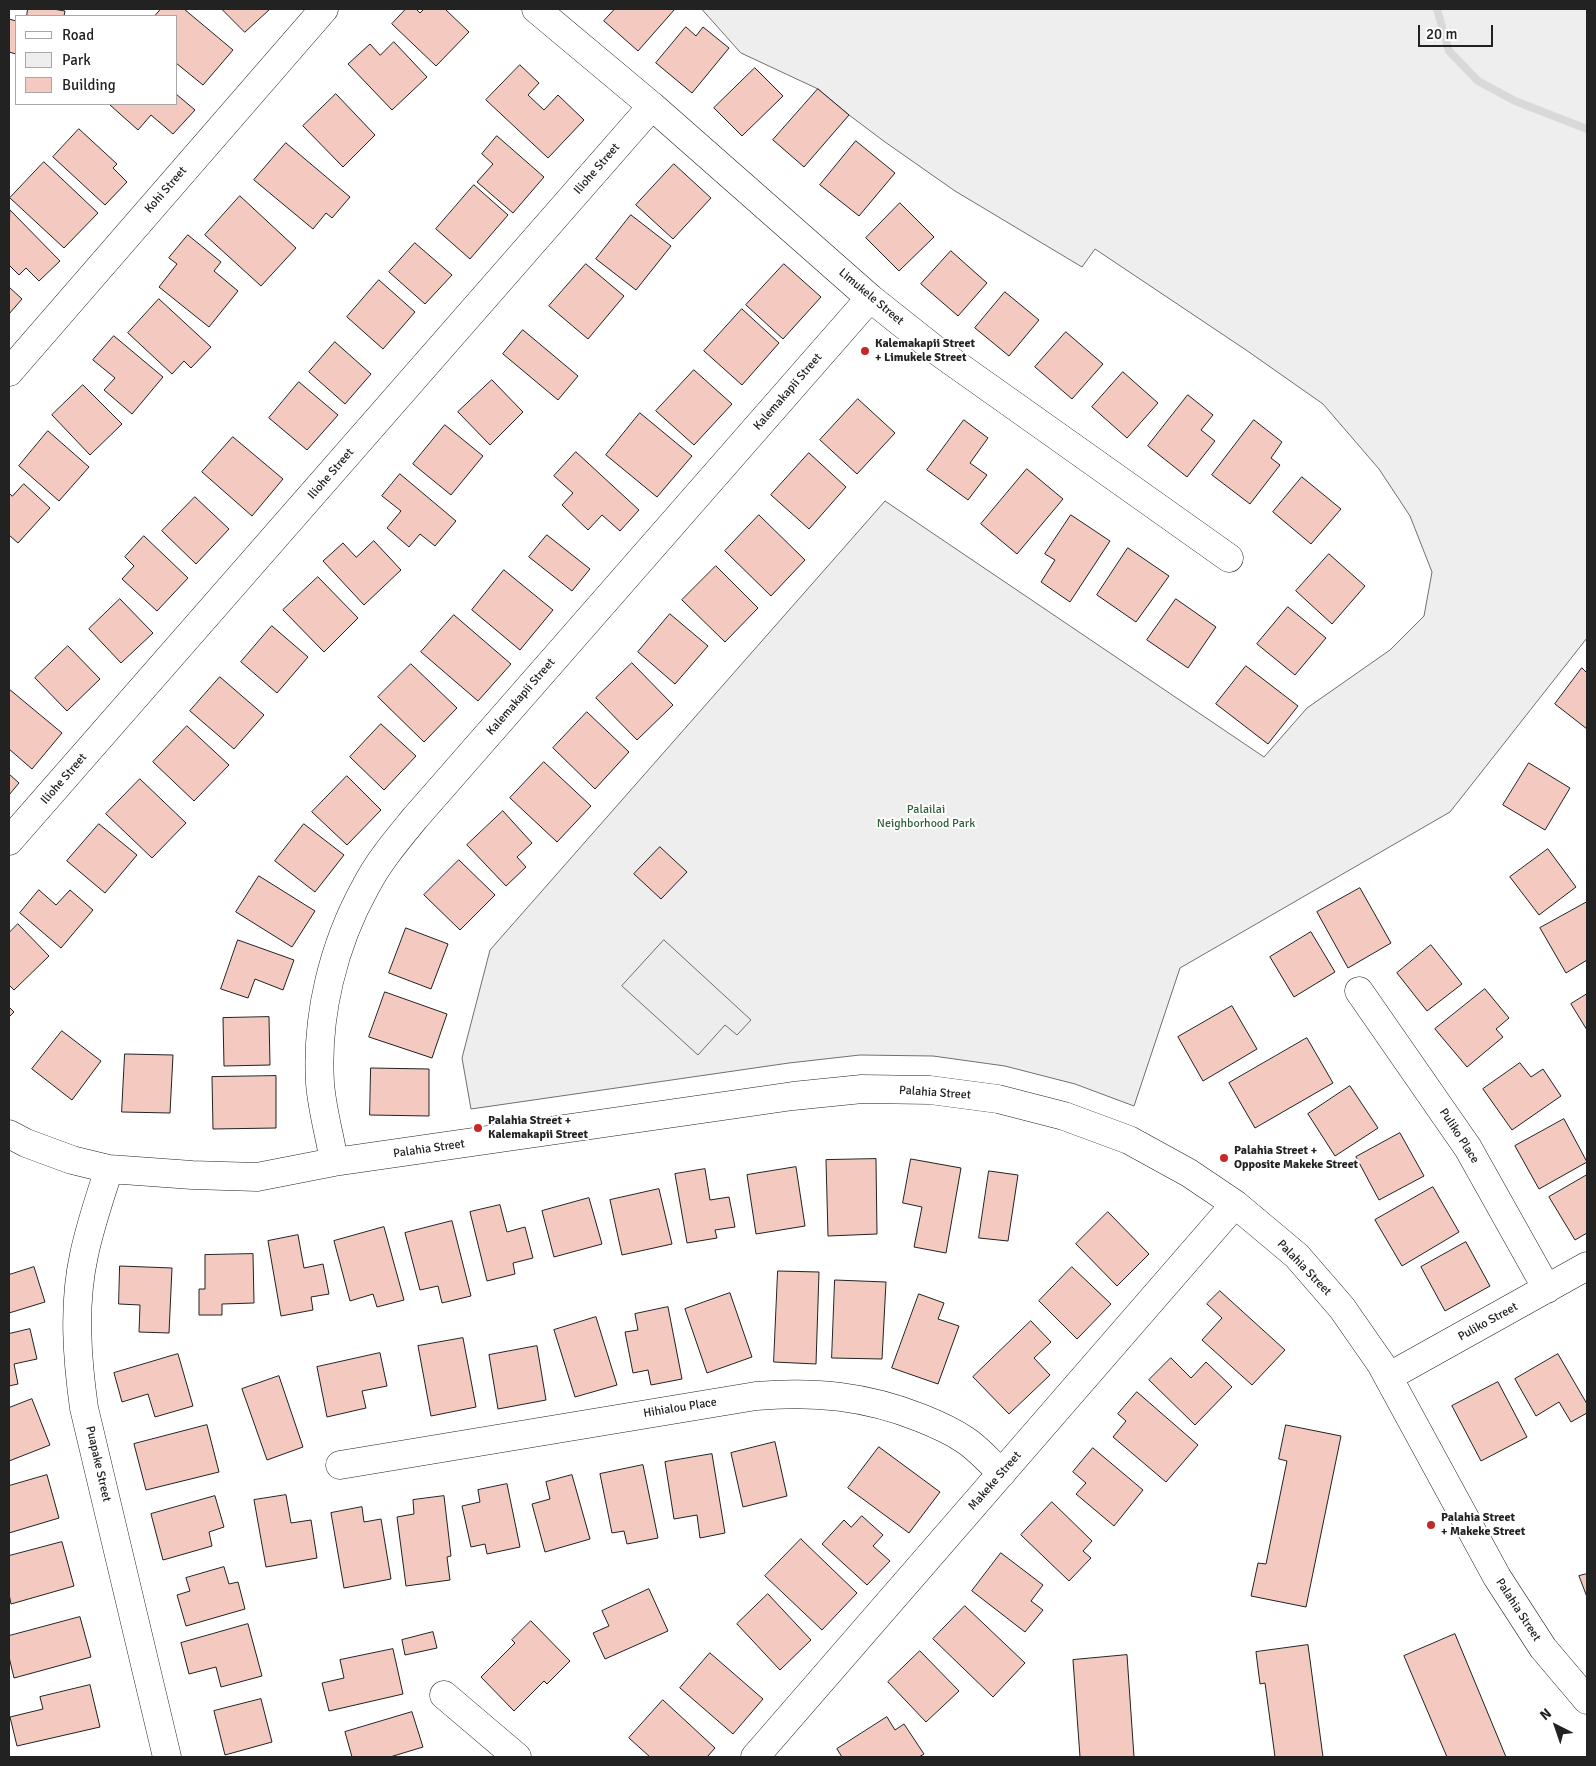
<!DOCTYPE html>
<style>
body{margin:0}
#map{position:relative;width:1596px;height:1766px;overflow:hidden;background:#fff;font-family:Signika,sans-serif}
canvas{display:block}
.frame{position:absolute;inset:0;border:10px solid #222;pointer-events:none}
.legend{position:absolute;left:15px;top:15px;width:162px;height:90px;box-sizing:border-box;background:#fff;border:1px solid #a7a7a7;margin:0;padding:6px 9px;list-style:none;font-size:15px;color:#222}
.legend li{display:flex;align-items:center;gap:10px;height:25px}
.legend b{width:25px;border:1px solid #a7a7a7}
.north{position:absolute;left:1531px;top:1701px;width:50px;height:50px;-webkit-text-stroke:4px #fff;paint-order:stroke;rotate:319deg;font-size:14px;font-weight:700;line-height:20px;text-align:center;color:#222}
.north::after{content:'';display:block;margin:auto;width:18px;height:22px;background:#222;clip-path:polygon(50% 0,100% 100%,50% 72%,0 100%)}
.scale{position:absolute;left:1418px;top:25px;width:75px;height:22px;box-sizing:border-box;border:2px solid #222;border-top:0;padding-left:6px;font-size:15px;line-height:18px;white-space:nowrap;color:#222;-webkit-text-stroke:4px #fff;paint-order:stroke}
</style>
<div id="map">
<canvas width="1596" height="1766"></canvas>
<div class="frame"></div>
<ul class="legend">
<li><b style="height:6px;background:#fff"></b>Road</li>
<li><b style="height:14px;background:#eee"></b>Park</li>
<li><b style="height:14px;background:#f3c9c0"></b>Building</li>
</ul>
<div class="north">N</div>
<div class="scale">20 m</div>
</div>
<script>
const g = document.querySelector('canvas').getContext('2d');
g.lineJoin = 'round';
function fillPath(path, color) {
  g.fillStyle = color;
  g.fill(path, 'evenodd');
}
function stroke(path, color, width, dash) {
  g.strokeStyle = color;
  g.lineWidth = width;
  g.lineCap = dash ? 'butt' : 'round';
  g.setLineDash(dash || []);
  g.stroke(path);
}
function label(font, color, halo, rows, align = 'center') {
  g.font = font + ' Signika,sans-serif';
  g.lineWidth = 4;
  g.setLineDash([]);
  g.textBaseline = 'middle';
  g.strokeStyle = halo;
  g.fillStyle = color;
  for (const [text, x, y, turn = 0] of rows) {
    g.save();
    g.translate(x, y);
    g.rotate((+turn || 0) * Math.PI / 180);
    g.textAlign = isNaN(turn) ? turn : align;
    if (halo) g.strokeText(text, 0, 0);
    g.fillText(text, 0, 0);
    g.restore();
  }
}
const green = new Path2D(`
 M702 9H1587V638L1450 812 1180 968 1134 1106 1075 1084 1005 1066 933 1056 860 1055 789 1063 471 1109 462 1058 490 950 885 501 1264 757 1307 708 1390 650 1424 616 1432 572 1410 516 1379 469 1323 404 1246 350 1095 249 1082 267 955 191 885 142 849 115 818 89 741 53Z`);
fillPath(green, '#eee');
stroke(green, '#6f6f6f', 1);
const parking = new Path2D(`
 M664 940 751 1020 737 1035 725 1025 698 1055 622 986Z`);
fillPath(parking, '#ededed');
stroke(parking, '#6f6f6f', 1);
stroke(new Path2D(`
 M1437 9 1449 51 1478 81 1515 101 1587 129`), '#d9d9d9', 8);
const building = new Path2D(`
 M28 9H53L65 11 64 16H27Z
 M161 9H184L233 50 203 85 176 63V16H155Z
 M222 9H270L245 32Z
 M406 9H416L420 13 424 9H445L469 32 436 66 392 24Z
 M615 9H675L638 51 604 21Z
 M9 19 16 21V54L9 52Z
 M686 27 696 36 703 27 729 48 692 93 656 63Z
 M394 42 427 77 392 110 348 64 370 44 380 55Z
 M520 65 539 83 528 95 544 110 558 95 584 120 548 158 486 100Z
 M755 68 783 96 742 136 714 108Z
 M818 89 849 115 804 167 773 140Z
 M176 94 195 110 173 134 151 115 138 130 110 105 111 104H176Z
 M336 94 375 135 343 167 303 126Z
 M79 129 117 164 113 168 127 182 105 205 53 157Z
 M497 136 544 177 513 213 477 182 493 164 482 154Z
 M856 141 895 173 859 216 820 185Z
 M286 143 350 197 332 218 326 213 313 229 254 180Z
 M44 162 98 213 64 248 10 198Z
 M674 164 711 198 673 239 636 205Z
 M474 185 508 215 470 259 436 229Z
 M240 196 296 248 261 286 205 235Z
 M900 203 934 237 899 271 866 238Z
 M10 210 60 261 39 281 26 268 19 275 9 265Z
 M631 215 671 246 636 290 596 259Z
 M188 235 221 262 214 271 238 291 209 327 159 287 177 264 169 258Z
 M415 243 452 275 425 304 389 272Z
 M951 251 987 283 958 316 921 284Z
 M586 264 624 296 588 339 549 306Z
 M784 264 821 297 783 339 746 305Z
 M379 280 415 312 383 349 347 317Z
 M9 287 22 299 9 314Z
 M1005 292 1039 320 1009 356 975 328Z
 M159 299 211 347 191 368 184 361 172 374 128 333Z
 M742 309 779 343 742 385 704 351Z
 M523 330 578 376 558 400 503 354Z
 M1066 332 1103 364 1072 399 1035 367Z
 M114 336 163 377 132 414 104 390 115 378 93 360Z
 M335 342 371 374 345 404 309 372Z
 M694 370 732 404 694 445 656 411Z
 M1123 372 1158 403 1127 438 1092 407Z
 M492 380 523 412 490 445 458 412Z
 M299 382 338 415 307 450 269 418Z
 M83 385 122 424 90 455 52 415Z
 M1188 395 1213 415 1201 430 1215 441 1187 477 1148 446Z
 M858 399 895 433 857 474 820 440Z
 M640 413 692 456 657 497 606 455Z
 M964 420 988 438 970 463 987 475 968 500 927 470Z
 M1254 420 1282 442 1271 458 1280 465 1250 504 1212 475Z
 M445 425 483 456 451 495 413 464Z
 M48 431 89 467 59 501 19 466Z
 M233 437 283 479 252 516 202 472Z
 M576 452 639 510 620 531 602 515 588 530 562 505 573 493 554 476Z
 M809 453 846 487 809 529 771 495Z
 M1027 469 1063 499 1017 554 981 524Z
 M400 474 456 521 435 546 420 534 409 547 387 528 401 511 382 496Z
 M1302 477 1341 509 1311 544 1273 512Z
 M24 484 50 508 18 543 9 535V493L12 496Z
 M195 497 229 529 196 564 162 531Z
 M759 515 805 560 771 596 725 551Z
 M1071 515 1110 541 1070 602 1041 582 1055 560 1045 554Z
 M547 535 590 569 572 591 529 557Z
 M144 536 188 578 157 611 122 579 134 566 125 557Z
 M374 541 401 570 364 605 323 561 343 543 356 557Z
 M1128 548 1169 576 1136 622 1097 595Z
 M1329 554 1365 586 1332 624 1296 591Z
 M716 566 758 608 725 642 682 600Z
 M504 570 553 610 520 650 472 610Z
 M318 577 358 618 324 652 283 610Z
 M120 599 153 633 121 663 89 629Z
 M1176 599 1216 627 1188 668 1147 640Z
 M1288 607 1326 638 1295 675 1257 644Z
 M670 614 708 646 675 684 638 652Z
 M454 615 511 664 478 701 421 652Z
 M272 626 308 657 277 693 241 662Z
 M68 646 100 679 67 711 35 678Z
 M632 663 673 705 637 740 596 698Z
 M411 664 457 708 424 742 378 697Z
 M1246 666 1298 706 1268 744 1216 704Z
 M1582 668 1587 673V729L1555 704Z
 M220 677 264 715 234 749 190 711Z
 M9 689 62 733 32 769 9 749Z
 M587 712 629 752 595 789 553 748Z
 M381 724 416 756 384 790 350 757Z
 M187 726 229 765 194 801 153 762Z
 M544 762 591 806 557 842 510 798Z
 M1529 763 1570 788 1545 830 1503 805Z
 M9 774 19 783 9 795Z
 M347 776 381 810 347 845 312 812Z
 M140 779 186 823 152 858 106 814Z
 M503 811 532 843 517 857 526 867 506 886 467 845Z
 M99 824 137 855 105 893 67 861Z
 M304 824 344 855 315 892 275 861Z
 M660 847 687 872 661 899 634 874Z
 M1548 849 1576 887 1539 915 1510 877Z
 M459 860 495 895 460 930 424 895Z
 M259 876 315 911 292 947 236 912Z
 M1360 888 1391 943 1348 968 1317 912Z
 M39 890 56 905 70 890 93 910 61 948 20 913Z
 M1587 902V960L1566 973 1540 928Z
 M18 924 49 956 14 990 9 985V933Z
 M406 928 448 944 431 989 389 973Z
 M1311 932 1335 972 1294 997 1270 957Z
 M238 940 294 960 283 990 255 979 248 998 221 989Z
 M1431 945 1462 984 1427 1011 1397 973Z
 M1485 989 1509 1018 1496 1029 1503 1037 1467 1067 1435 1029Z
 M385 992 447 1014 432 1058 369 1037Z
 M1587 994V1030L1571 1004Z
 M1232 1006 1257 1049 1203 1081 1178 1037Z
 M9 1007 14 1012 9 1017Z
 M269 1017 270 1065 224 1066 223 1018Z
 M62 1031 101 1061 72 1100 32 1069Z
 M1307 1038 1333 1083 1255 1128 1229 1083Z
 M125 1054 173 1055 170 1113 122 1112Z
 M1520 1063 1531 1077 1543 1069 1561 1096 1512 1130 1483 1089Z
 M371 1068 429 1069V1116L370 1115Z
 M276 1076V1128L213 1129 212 1077Z
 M1350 1086 1378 1128 1335 1156 1308 1114Z
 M1564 1119 1587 1162 1539 1189 1515 1146Z
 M1400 1133 1424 1176 1379 1200 1356 1157Z
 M876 1159 877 1234 828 1236 826 1160Z
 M911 1159 961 1168 946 1253 914 1247 922 1207 903 1203Z
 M796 1167 805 1226 756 1234 747 1175Z
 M705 1169 710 1200 729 1197 735 1227 715 1230 717 1238 687 1243 675 1174Z
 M989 1171 1018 1175 1008 1241 979 1238Z
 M1587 1175V1233L1575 1240 1549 1197Z
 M1433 1187 1459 1232 1402 1266 1375 1220Z
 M659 1189 672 1244 622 1255 610 1200Z
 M589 1198 602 1244 554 1257 542 1211Z
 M500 1205 507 1232 525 1227 533 1258 513 1263 515 1274 487 1281 470 1212Z
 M1108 1212 1149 1254 1117 1286 1076 1244Z
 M452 1221 471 1296 442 1303 438 1286 420 1290 405 1233Z
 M384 1227 404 1300 377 1307 373 1294 350 1301 334 1241Z
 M298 1235 304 1268 323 1264 329 1294 311 1297 313 1310 281 1316 268 1241Z
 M1466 1242 1490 1286 1445 1311 1421 1267Z
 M253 1254 254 1303 222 1304V1315H199V1289H205V1255Z
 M120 1266 172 1268 169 1333 139 1332 140 1305 119 1304Z
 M34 1267 45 1302 9 1313V1275Z
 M1072 1267 1111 1304 1077 1339 1039 1301Z
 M778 1271 819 1272 816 1364 774 1362Z
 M835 1280 886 1282 882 1359 832 1358Z
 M1220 1291 1285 1350 1252 1385 1202 1340 1222 1318 1207 1304Z
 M730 1293 752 1357 707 1373 685 1309Z
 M919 1294 944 1303 938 1319 959 1326 938 1384 892 1368Z
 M668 1307 682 1379 651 1385 648 1370 633 1373 625 1332 638 1330 635 1314Z
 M596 1317 617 1385 575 1397 554 1330Z
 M1031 1321 1051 1342 1034 1358 1050 1375 1009 1414 973 1377Z
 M30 1329 37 1359 14 1364 18 1384 9 1386V1334Z
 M463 1338 476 1407 431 1416 418 1346Z
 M537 1346 546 1400 498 1409 489 1355Z
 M380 1353 387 1386 362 1391 366 1408 327 1417 317 1367Z
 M178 1354 193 1406 155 1417 148 1394 122 1402 114 1373Z
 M1558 1354 1587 1404V1413L1571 1422 1559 1402 1536 1416 1515 1379Z
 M1171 1358 1191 1378 1206 1362 1232 1387 1195 1425 1149 1380Z
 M279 1376 303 1447 267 1460 242 1389Z
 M1498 1382 1527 1437 1481 1461 1452 1406Z
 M1137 1392 1198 1445 1166 1482 1113 1437 1126 1421 1118 1414Z
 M32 1399 50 1445 9 1461V1408Z
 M207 1425 219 1472 146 1490 134 1444Z
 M1286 1425 1341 1436 1306 1607 1251 1596 1258 1563 1266 1564 1287 1461 1279 1459Z
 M775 1442 787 1496 743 1507 731 1453Z
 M879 1447 940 1492 909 1533 848 1488Z
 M1093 1448 1143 1490 1114 1526 1076 1494 1086 1483 1073 1472Z
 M712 1454 725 1533 700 1538 697 1515 674 1519 665 1462Z
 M643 1465 658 1538 627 1544 624 1531 612 1533 600 1474Z
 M47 1475 59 1518 9 1533V1486Z
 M572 1475 590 1539 545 1552 532 1504 550 1499 546 1482Z
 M507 1484 520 1547 487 1554 485 1544 471 1547 462 1506 480 1502 478 1490Z
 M286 1495 291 1523 311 1520 317 1558 266 1567 254 1500Z
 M215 1496 224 1527 209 1532 212 1546 163 1560 151 1514Z
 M444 1496 451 1556 447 1557 450 1580 406 1586 397 1517 414 1514 413 1500Z
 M1052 1502 1092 1541 1083 1551 1091 1558 1069 1581 1021 1535Z
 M362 1507 364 1522 381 1519 391 1579 344 1588 331 1513Z
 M862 1516 883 1535 873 1546 890 1561 867 1585 822 1544 844 1520 851 1527Z
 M801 1539 857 1593 822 1630 765 1576Z
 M62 1542 74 1586 11 1604 9 1594V1556Z
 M1001 1553 1043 1585 1031 1601 1043 1610 1025 1632 972 1591Z
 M224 1567 229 1584 238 1582 245 1609 186 1626 177 1595 190 1591 186 1578Z
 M1587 1574V1597L1579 1576Z
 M649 1589 668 1631 605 1659 593 1633 609 1626 602 1611Z
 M768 1594 811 1640 780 1670 737 1624Z
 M965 1606 1025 1663 993 1697 933 1639Z
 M80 1617 91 1657 14 1678 9 1657V1636Z
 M531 1621 570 1661 547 1684 544 1681 514 1711 481 1677 515 1643 512 1640Z
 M248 1624 262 1676 221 1687 216 1667 189 1674 181 1643Z
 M433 1632 437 1648 405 1655 402 1640Z
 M1455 1634 1506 1757H1447L1404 1656Z
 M1308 1645 1323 1757H1275L1265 1683 1260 1684 1256 1652Z
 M393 1649 403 1694 329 1711 322 1683 344 1678 340 1660Z
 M920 1651 959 1691 926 1722 888 1682Z
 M710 1653 763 1699 733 1734 680 1688Z
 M1127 1655 1134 1757H1080L1073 1660Z
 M90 1685 100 1727 17 1746 10 1717 43 1709 40 1697Z
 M261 1699 272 1742 225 1755 214 1711Z
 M663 1700 715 1748 707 1757H650L629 1738Z
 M412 1712 423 1747 390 1757H352L345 1732Z
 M887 1717 895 1730 904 1724 924 1754 919 1757H842L837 1749Z`);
fillPath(building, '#f3c9c0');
stroke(building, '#222', 1);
const minor = new Path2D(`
 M536 9 652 106 870 298 933 348 1229 558
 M9 372 324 9
 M9 841 652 106
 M1359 991 1468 1148 1547 1289
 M9 1134 26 1143 72 1160 109 1169 192 1175 257 1177 334 1162 793 1096 862 1089 930 1090 998 1099 1064 1116 1129 1140 1189 1173 1235 1204 1297 1256 1342 1308 1381 1364 1497 1577 1543 1648 1587 1700
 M334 1162C330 1136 322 1110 320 1083 316 1016 333 945 366 886 379 861 397 840 415 818L870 298
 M109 1169C100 1197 90 1226 84 1255 73 1305 77 1358 84 1408L167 1757
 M1388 1377 1587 1266
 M340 1465 756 1396C815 1391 866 1396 921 1418 936 1424 952 1431 965 1440 979 1449 990 1463 1002 1473
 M444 1695 517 1757
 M755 1757 1235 1204`);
stroke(minor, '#222', 29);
stroke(minor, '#fff', 28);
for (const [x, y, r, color] of [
 [865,351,5,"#c62828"],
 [478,1128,5,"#c62828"],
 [1224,1158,5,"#c62828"],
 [1431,1525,5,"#c62828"]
]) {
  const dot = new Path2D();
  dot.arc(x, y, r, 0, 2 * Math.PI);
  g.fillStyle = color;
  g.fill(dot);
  stroke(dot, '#fff', 2);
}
label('12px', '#222', '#fff', [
 ["Iliohe Street",597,169,-49],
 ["Kohi Street",166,190,-49],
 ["Limukele Street",871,297,40],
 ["Kalemakapii Street",788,392,-49],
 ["Iliohe Street",331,474,-49],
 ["Kalemakapii Street",521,697,-49],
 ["Iliohe Street",64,779,-49],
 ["Palahia Street",935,1093,4],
 ["Puliko Place",1459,1136,57],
 ["Palahia Street",429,1149,-8],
 ["Palahia Street",1304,1268,46],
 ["Puliko Street",1488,1322,-29],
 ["Hihialou Place",680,1408,-9],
 ["Puapake Street",98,1464,77],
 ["Makeke Street",995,1481,-49],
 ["Palahia Street",1518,1610,57]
]);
label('bold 12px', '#222', '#fff', [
 ["Kalemakapii Street",875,344],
 ["+ Limukele Street",875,358],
 ["Palahia Street +",488,1121],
 ["Kalemakapii Street",488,1135],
 ["Palahia Street +",1234,1151],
 ["Opposite Makeke Street",1234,1165],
 ["Palahia Street",1441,1518],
 ["+ Makeke Street",1441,1532]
], 'left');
label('12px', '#2f5e38', '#fff', [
 ["Palailai",926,810],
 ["Neighborhood Park",926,824]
]);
</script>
